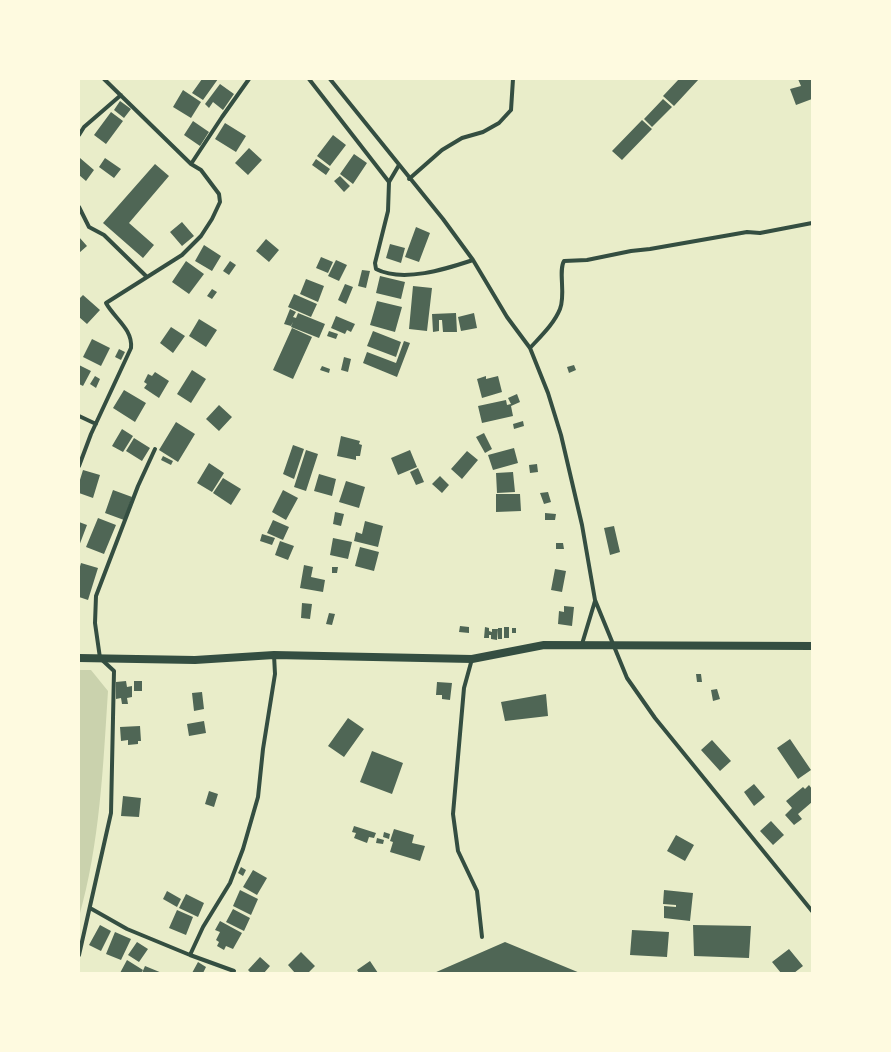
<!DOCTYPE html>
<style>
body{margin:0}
#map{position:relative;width:891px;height:1052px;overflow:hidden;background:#e9edc9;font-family:"Public Sans",sans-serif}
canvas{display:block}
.frame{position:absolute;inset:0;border:80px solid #fefae0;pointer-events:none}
</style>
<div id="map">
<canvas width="891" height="1052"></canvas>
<div class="frame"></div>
</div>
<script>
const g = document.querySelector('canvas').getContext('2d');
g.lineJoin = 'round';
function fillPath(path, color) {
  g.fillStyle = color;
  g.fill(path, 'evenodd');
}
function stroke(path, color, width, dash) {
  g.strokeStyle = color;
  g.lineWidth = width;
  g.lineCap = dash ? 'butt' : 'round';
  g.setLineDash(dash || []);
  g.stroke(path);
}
fillPath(new Path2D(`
 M79 670H91L108 691C103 767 100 843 79 917Z`), '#cad2ad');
fillPath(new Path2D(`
 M202 79H218L203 100 192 93Z
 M679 79H699L674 106 663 96Z
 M798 79H812V99L796 105 790 89 801 86Z
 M220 84 234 94 223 110 213 102 209 108 205 104Z
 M183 90 201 102 191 118 173 107Z
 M663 99 672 107 652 127 644 119Z
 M120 101 131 109 124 118 114 110Z
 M111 112 123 121 106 144 94 135Z
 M642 120 652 129 622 160 612 151Z
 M193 121 209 132 200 146 184 135Z
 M225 123 246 136 236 152 215 139Z
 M333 135 346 145 330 166 317 156Z
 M249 148 262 160 248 175 235 163Z
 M354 154 367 163 353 184 340 174Z
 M80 158 94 170 86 181 79 175Z
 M105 158 121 169 114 178 99 167Z
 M316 159 330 169 326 175 312 165Z
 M155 164 169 176 129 223 154 245 143 258 103 223Z
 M340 176 350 186 344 192 334 181Z
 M182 222 194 236 182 246 170 232Z
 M416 227 430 233 419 262 405 257Z
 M79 237 87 246 79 253Z
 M266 239 279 250 269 262 256 251Z
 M390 244 405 248 401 263 386 258Z
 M204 245 221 256 212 271 195 261Z
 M321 257 333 262 328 273 316 268Z
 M336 260 347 265 339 281 328 276Z
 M186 261 204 274 189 294 172 282Z
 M230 261 236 265 229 275 223 271Z
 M362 270 370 271 366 288 358 286Z
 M380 276 405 282 401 299 376 293Z
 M306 279 324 286 318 302 300 294Z
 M345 284 353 287 346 304 338 300Z
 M413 286 432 288 427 331 409 329Z
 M212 289 217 292 212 299 207 296Z
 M294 294 317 304 311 317 288 307Z
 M83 295 100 310 87 324 79 317V299Z
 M377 301 402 307 395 332 370 325Z
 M290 309 296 312 293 317 296 318 298 313 325 324 319 338 291 327 293 322 291 326 284 324Z
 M456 313 457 332H443L442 320H439V331L433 332 432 314Z
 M474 313 477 328 461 331 458 317Z
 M336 316 355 324 351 332 347 330 345 334 331 328Z
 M199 319 217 330 206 347 189 336Z
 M171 327 185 336 173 353 160 343Z
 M292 328 312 337 293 379 273 370Z
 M329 331 338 334 336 339 327 336Z
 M373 331 401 342 396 357 367 346Z
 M92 339 110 348 101 366 83 357Z
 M404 341 410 343 397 377 363 363 367 352 396 363Z
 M119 349 125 352 121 360 115 357Z
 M344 357 351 359 348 372 341 370Z
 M79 365 91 371 83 386 79 384Z
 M574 365 576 370 569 373 567 367Z
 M322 366 330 369 329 373 320 370Z
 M192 370 206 379 191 403 177 394Z
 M155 372 169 381 159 398 144 388 147 384 144 382 148 374 152 376Z
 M95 376 100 379 96 388 90 384Z
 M486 376V379L498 376 502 392 482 398 477 379Z
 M124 390 146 403 135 422 113 408Z
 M517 394 520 402 511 406 513 416 482 423 478 406 506 400 507 405 511 404 508 398Z
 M219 405 232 417 219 431 206 419Z
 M523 421 524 426 514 429 513 424Z
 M176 422 195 434 178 462 159 450Z
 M122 429 133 436 123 452 112 446Z
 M484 433 492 449 485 453 476 437Z
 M341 436 360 441 359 444 362 445 360 456H356V460L337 456Z
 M134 438 150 448 142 461 126 451Z
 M293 445 304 449 294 479 283 474Z
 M514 448 518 463 493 470 488 455Z
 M306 450 318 454 306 491 294 487Z
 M410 450 417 467 398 475 391 458Z
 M467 451 478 460 462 479 451 469Z
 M163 456 173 461 171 465 161 460Z
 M209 463 224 473 212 492 197 483Z
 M537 464 538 472 530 473 529 465Z
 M418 468 424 482 416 485 410 472Z
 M83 470 100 475 93 498 79 493V483Z
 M513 472 515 492 497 493 496 473Z
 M319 474 336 479 332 496 314 491Z
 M440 476 449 485 442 493 432 484Z
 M223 478 241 489 231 505 213 493Z
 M346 481 365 487 359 508 339 502Z
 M113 490 132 497 124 520 105 513Z
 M283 490 298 498 286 520 272 512Z
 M548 492 551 502 544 504 540 493Z
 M496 494H520L521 511 496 512Z
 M335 512 344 514 341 526 333 524Z
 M545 513 556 514 555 520H545Z
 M98 518 116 525 104 554 86 547Z
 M273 520 289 527 283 540 267 533Z
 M365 521 383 526 378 547 354 541 356 532 362 534Z
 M79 522 87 525 79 546Z
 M614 526 620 552 610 555 604 528Z
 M262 534 275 538 272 545 260 541Z
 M333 538 352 542 348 559 330 555Z
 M280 541 294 546 288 560 275 555Z
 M556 543H563L564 549H556Z
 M360 547 379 552 374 571 355 566Z
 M81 563 98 568 88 600 79 597V570Z
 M304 565 313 567 311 577 325 580 323 592 300 588Z
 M332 567H338L337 573H332Z
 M555 569 566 571 562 592 551 590Z
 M302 603 312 604 310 619 301 618Z
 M564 606 574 607 572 626 558 624 559 611 564 612Z
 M329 613 335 614 332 625 326 624Z
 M460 626 469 627V633L459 632Z
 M485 627 489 628V631L492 632V629H498L497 640 491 639V635H489V638H484Z
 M504 627H509V638H504Z
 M498 628H502V639H498Z
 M512 628H516V633H512Z
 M696 674H701L702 682H697Z
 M126 681 127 687 132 686V697L127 698 128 704H122L121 698 116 699V682Z
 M134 681H142V691H134Z
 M437 682 452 683 450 700 442 699V695H436Z
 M717 689 720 699 713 701 711 690Z
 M202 692 204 709 194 711 192 693Z
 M546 694 548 716 505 721 501 702Z
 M348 718 364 729 344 757 328 746Z
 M204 721 206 733 189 736 187 724Z
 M140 726 141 741H138V744L128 745V740L121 741 120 727Z
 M790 739 811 770 798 779 777 748Z
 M712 740 731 761 720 771 701 750Z
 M372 751 403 763 392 794 360 782Z
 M754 784 765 797 754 806 744 792Z
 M809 785 812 789V802L798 814 802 819 794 825 785 815 792 808 786 801 803 787 805 789Z
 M209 791 218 794 214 807 205 804Z
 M123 796 141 798 139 817 121 816Z
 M771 821 784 835 773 845 760 831Z
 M354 826 376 833 374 838 369 837 367 843 354 838 356 833 352 832Z
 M394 829 414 835 412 843 425 846 420 861 390 852 393 842 390 841Z
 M384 832 390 834 389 839 383 837Z
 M676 835 694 845 685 861 667 851Z
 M377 838 384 840 383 844 376 843Z
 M241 867 246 870 243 876 238 873Z
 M253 870 267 878 257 895 243 887Z
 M240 890 258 899 251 915 233 906Z
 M664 890 693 893 690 921 664 918V906L676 907V905L663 904Z
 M167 891 181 899 177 907 163 899Z
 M186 894 204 903 198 917 179 908Z
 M233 909 250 918 244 931 226 922Z
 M177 910 193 917 186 935 169 928Z
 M220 921 242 933 233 949 226 946 224 950 217 946 219 942 216 940 220 932 215 930Z
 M100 925 111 931 101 951 89 945Z
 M693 925 751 926 749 958 694 956Z
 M632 930 669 932 667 957 630 955Z
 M115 932 131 939 121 960 106 954Z
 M137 942 148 949 139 962 128 955Z
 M505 942 580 973H434Z
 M789 949 803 966 794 973H781L772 962Z
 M301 952 315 966 308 973H295L288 965Z
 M260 957 270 966 264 973H251L248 970Z
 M127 960 143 970 141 973H120Z
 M370 961 378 973H359L357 970Z
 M198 962 206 967 203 973H192Z
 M145 966 162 973H142Z`), '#4f6655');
stroke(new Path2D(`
 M309 79 389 182
 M330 79 443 219 473 260 507 317 530 348 548 393 561 435 582 525 595 600 627 678 655 718 812 911
 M79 135 84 127 121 95
 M191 164 222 117 249 79
 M399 165 389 182 388 211 375 263 376 269C403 283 446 269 473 260
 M409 179 442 150 462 138 483 132 499 123 511 110 513 79
 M79 207 89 227 104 235 147 277
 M530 348C540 337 554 324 560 309 566 294 558 271 564 261L587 260 631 251 650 249 747 232 760 233 812 223
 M79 416 96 424
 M79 466 91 434 131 348C133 329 114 318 106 303L182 255 201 236 212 219 220 202 219 194 201 170 191 164 104 79
 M582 644 595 601
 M472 659 464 688 453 814 458 851 477 891 482 937
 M90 908 127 929 190 955
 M79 955 111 813 114 671 100 658 95 623 96 596 138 486 155 449
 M233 973 234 971 190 955 203 927 230 883 243 849 258 797 263 749 275 674 274 655`), '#344e41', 4);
stroke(new Path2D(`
 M79 658 195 660 274 655 472 659 544 645 812 646`), '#344e41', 8);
</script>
